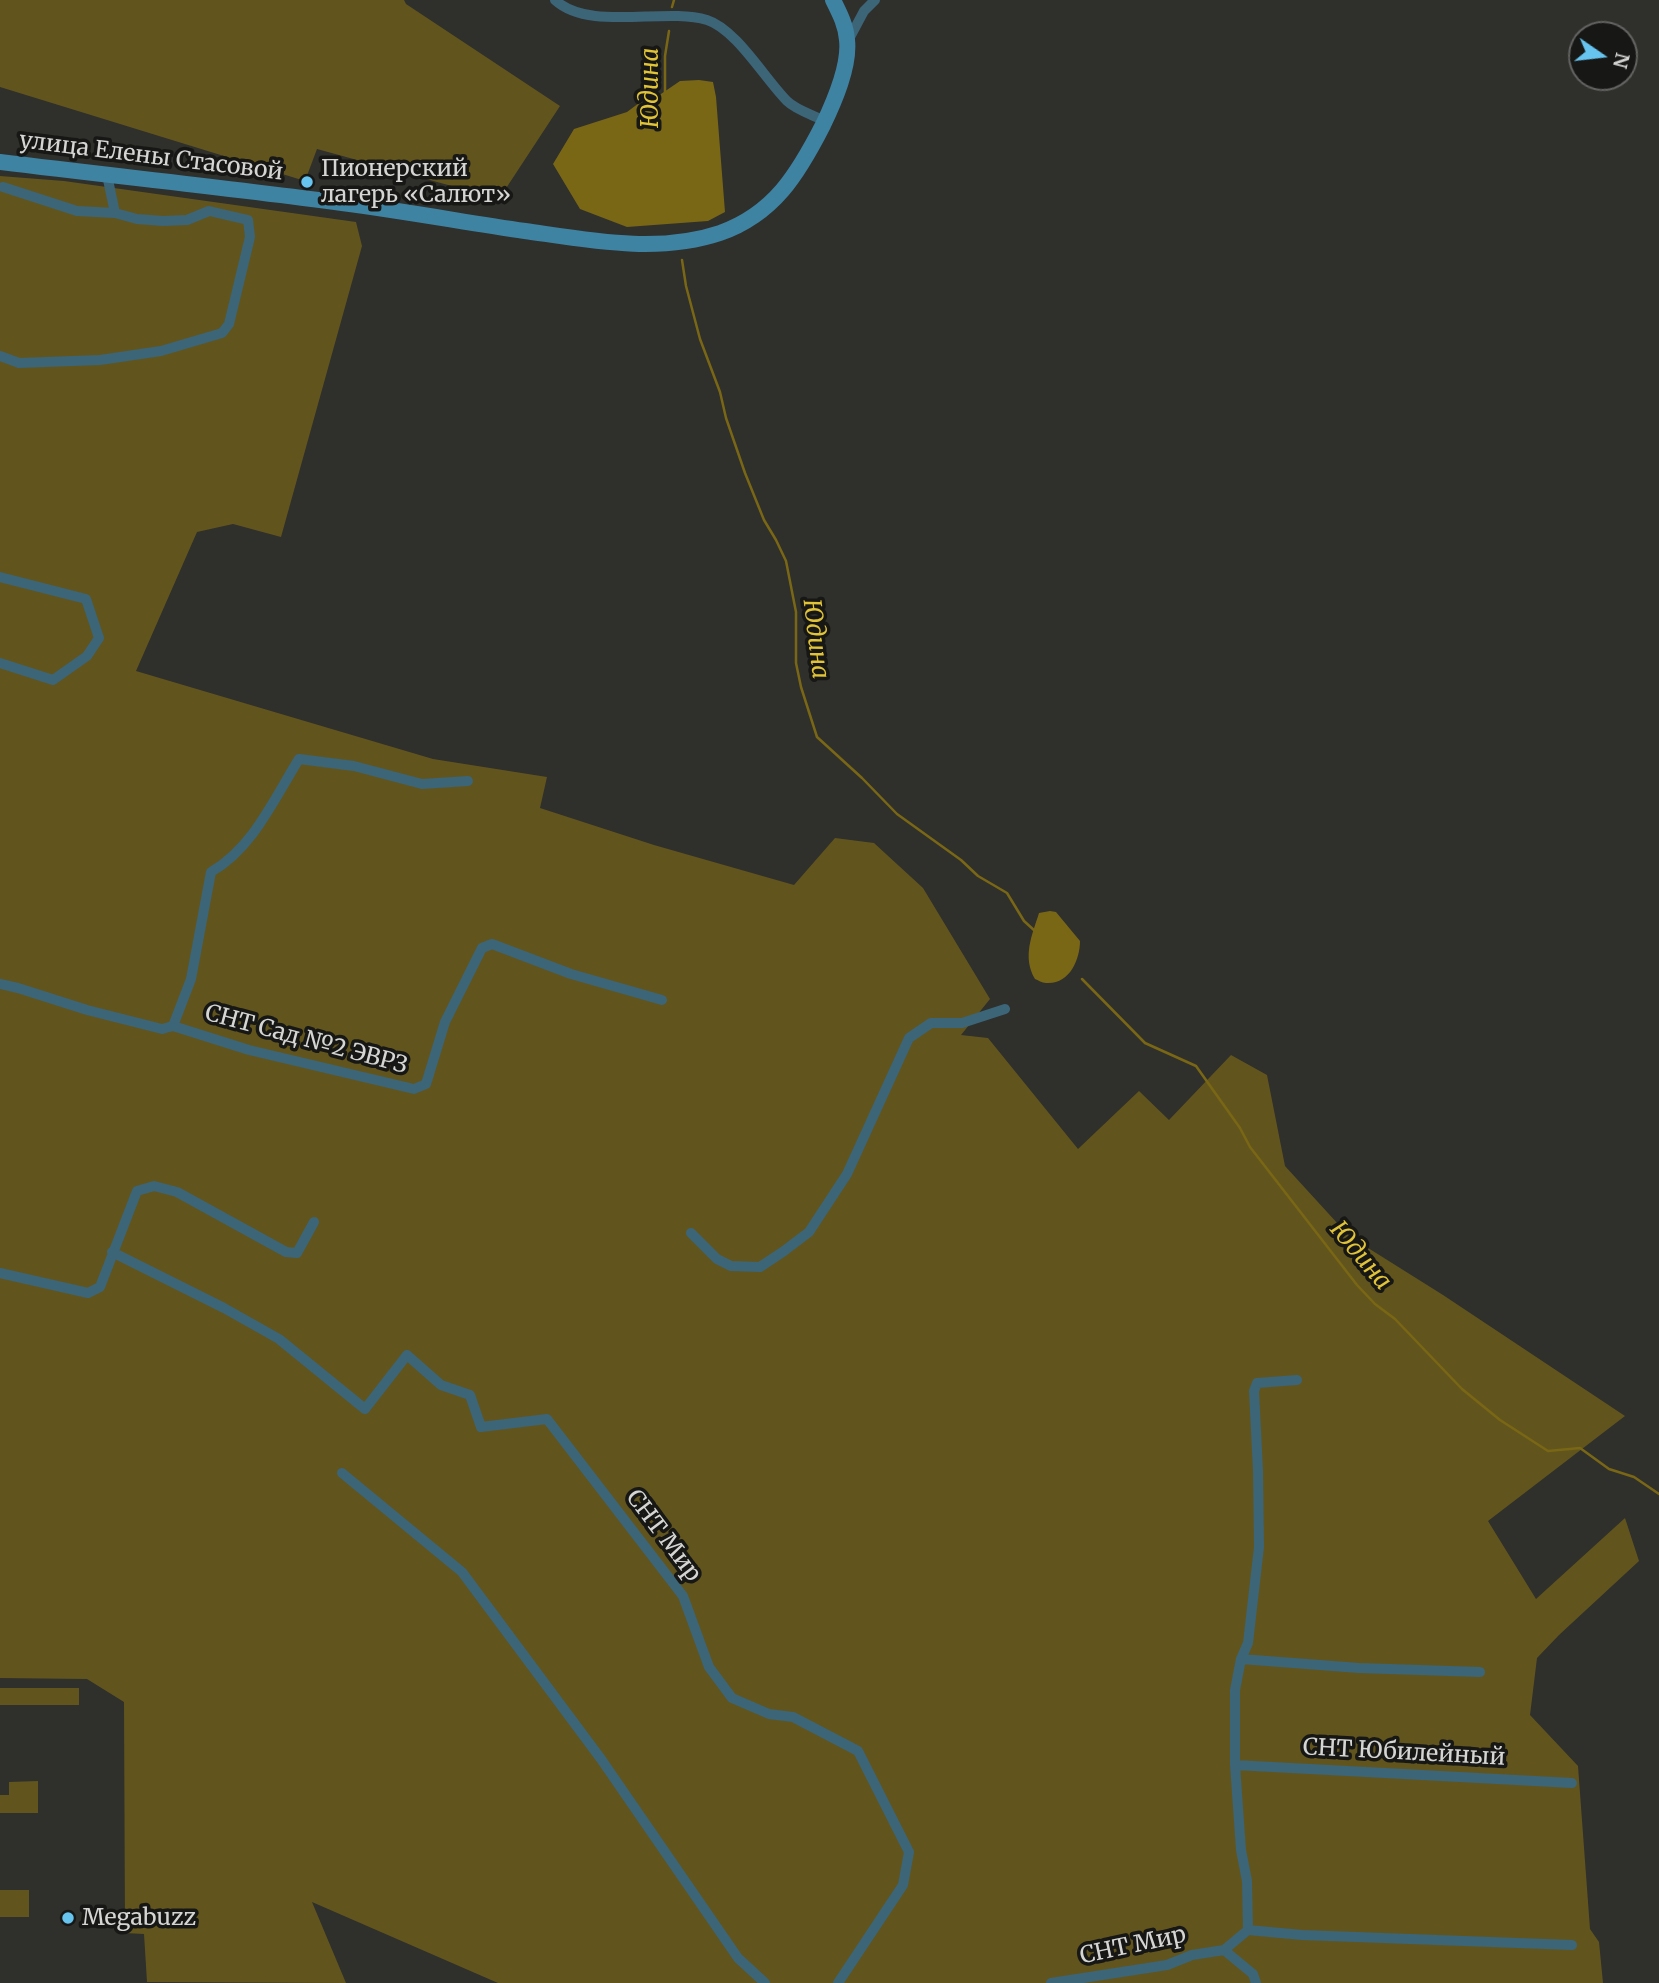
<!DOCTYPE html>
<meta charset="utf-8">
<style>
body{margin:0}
#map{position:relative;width:1659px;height:1983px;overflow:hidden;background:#2f2f2c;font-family:Merriweather,serif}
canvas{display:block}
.north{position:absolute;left:1568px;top:21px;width:70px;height:70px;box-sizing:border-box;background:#171715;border:2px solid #636361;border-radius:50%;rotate:104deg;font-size:19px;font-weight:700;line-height:28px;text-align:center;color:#d5d5d3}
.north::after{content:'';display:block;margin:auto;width:24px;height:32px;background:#66c4ef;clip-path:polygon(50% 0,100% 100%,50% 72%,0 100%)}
</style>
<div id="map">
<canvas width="1659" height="1983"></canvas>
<div class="north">N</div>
</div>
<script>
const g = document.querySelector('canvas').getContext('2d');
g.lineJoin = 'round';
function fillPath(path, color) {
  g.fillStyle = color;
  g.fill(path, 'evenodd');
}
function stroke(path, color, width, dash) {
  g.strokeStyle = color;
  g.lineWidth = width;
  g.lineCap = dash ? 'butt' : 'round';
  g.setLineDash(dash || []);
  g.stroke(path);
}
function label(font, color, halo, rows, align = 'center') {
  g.font = font + ' Merriweather,serif';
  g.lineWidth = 7;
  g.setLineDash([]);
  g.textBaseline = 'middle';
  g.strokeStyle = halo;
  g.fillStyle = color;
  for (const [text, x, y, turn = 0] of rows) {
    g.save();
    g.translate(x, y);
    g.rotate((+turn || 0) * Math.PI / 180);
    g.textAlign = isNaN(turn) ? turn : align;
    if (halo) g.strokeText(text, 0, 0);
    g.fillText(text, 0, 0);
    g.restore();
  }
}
fillPath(new Path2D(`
 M0 0H404L406 4 560 106 499 199 317 149 305 181 0 87Z
 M0 176 64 181 356 222 362 246 281 537 233 524 197 532 136 671 433 759 547 777 540 808 654 845 794 885 835 838 874 843 923 888 990 999 961 1035 988 1038 1078 1149 1139 1091 1169 1120 1231 1055 1267 1075 1285 1166 1349 1236 1443 1295 1625 1416 1488 1521 1536 1599 1625 1518 1639 1561 1559 1635 1537 1658 1530 1715 1578 1766 1590 1929 1599 1942 1603 1983H498L312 1902 346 1983 147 1982 144 1934 125 1933 124 1702 87 1679 0 1678Z
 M0 1688H79V1705H0Z
 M38 1781V1813H0V1795H9V1782Z
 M0 1890H29V1917H0Z`), '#61551d');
fillPath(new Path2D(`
 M699 80 713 82 716 97 725 212 708 221 627 227 580 209 553 164 574 129 627 112 643 100 658 96 680 81Z
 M1050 911 1056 912 1080 941C1080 960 1069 985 1046 983 1042 983 1038 980 1035 979 1022 957 1032 935 1039 913Z`), '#796715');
stroke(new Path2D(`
 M672 7 674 0
 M665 94V56L669 31
 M682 260 686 286 700 339 720 392 726 418 745 473 764 520 776 540 786 561 796 612V663L801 687 817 737 862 778 897 814 961 860 978 876 1007 893 1024 921 1035 931
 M1082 979 1145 1043 1196 1066 1240 1128 1250 1147 1357 1285 1375 1304 1395 1319 1462 1389 1500 1420 1548 1451 1580 1448 1609 1469 1634 1477 1659 1494`), '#796715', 2.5);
stroke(new Path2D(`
 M555 0C590 32 664 7 707 20 736 29 765 79 787 101 796 110 813 115 825 121
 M848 41 864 11 875 0
 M3 187 77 211 115 213
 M0 356 19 363 100 360 161 351 222 333 229 324 250 237 248 220 209 211 187 220 163 221 137 219 115 213 107 175
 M0 577 86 599 99 638 87 656 53 680 0 663
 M0 984 18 988 87 1010 162 1029 173 1026 249 1050 414 1089 426 1084 445 1022 482 948 492 944 571 974 662 1000
 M173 1026 191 979 211 872C253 848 274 799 299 759L354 766 422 784 468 781
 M691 1233 717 1259 731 1266 760 1267 784 1251 809 1232 847 1174 909 1038 931 1023H962L1005 1009
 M112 1252 224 1308 279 1339 365 1409 407 1355 441 1385 470 1395 481 1427 547 1419 683 1596 709 1667 732 1698 769 1714 793 1717 858 1751 909 1852 903 1885 838 1983
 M0 1273 88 1293 100 1287 137 1191 154 1186 177 1192 286 1252 297 1253 314 1222
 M342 1473 462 1572 601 1759 738 1958 765 1983
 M1241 1659 1359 1668 1480 1672
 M1235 1765 1572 1783
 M1248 1930 1302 1935 1572 1945
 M1224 1950 1248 1930 1247 1881 1241 1850 1235 1765V1690L1241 1659 1248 1643 1259 1547 1258 1471 1254 1391 1257 1383 1297 1380
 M1224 1950 1253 1974 1256 1983
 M1051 1983 1167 1965 1192 1955 1224 1950`), '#3c6578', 10);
stroke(new Path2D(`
 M0 162C114 176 228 188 342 203 403 211 464 222 525 231 588 240 658 254 720 233 774 214 798 174 823 125 834 102 850 66 847 40 846 25 839 12 833 0`), '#3e83a2', 16);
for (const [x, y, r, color] of [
 [307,182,7,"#66c4ef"],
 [68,1918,7,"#66c4ef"]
]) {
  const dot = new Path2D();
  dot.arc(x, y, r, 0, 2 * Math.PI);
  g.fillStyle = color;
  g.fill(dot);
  stroke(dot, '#171715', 2.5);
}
label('23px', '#d5d5d3', '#171715', [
 ["улица Елены Стасовой",151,157,7],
 ["СНТ Сад №2 ЭВРЗ",306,1040,15],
 ["СНТ Мир",663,1536,53],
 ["СНТ Юбилейный",1404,1753,3],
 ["СНТ Мир",1133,1946,-12]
]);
label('23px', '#d5d5d3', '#171715', [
 ["Пионерский",321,169],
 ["лагерь «Салют»",321,195],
 ["Megabuzz",82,1918]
], 'left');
label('italic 24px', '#e0c336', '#171715', [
 ["Юдина",651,88,-90],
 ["Юдина",815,639,83],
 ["Юдина",1360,1256,50]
]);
</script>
